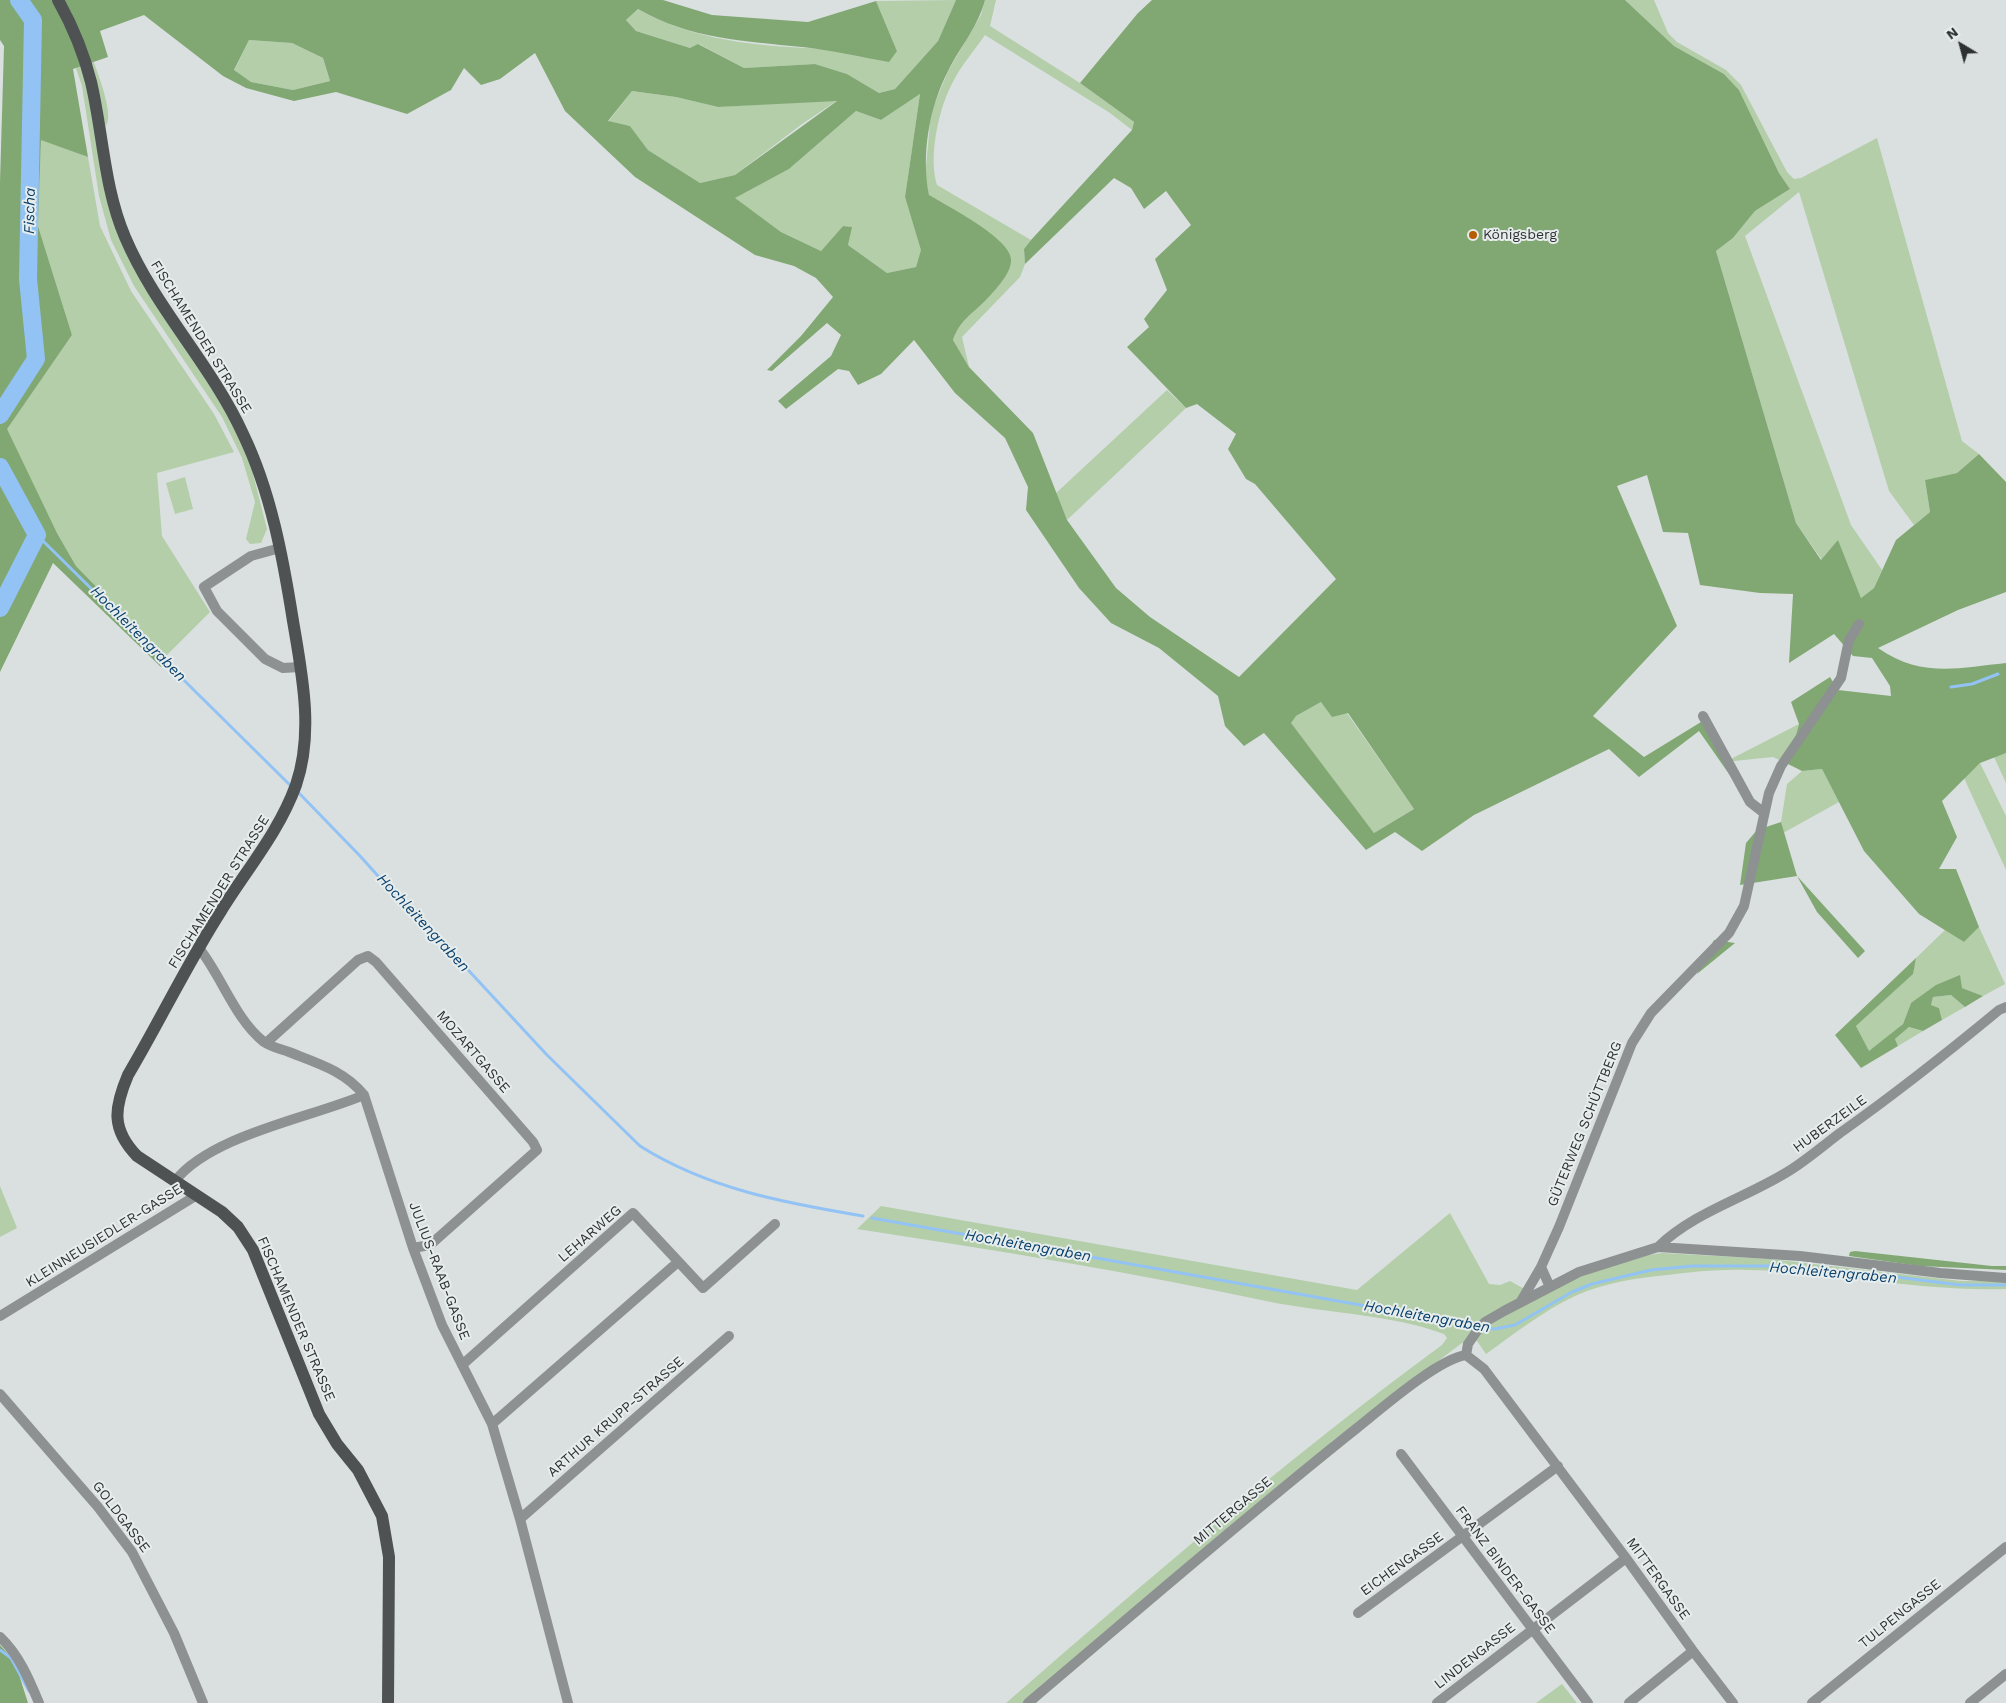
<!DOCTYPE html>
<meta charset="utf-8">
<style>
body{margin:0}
#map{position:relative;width:2006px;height:1703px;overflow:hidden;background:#dae0e0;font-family:"Work Sans",sans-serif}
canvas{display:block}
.north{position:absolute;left:1936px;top:20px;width:50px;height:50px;-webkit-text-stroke:4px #e7eded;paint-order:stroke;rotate:323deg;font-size:14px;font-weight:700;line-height:20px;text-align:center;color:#2e3131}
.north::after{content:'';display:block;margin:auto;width:18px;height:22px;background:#2e3131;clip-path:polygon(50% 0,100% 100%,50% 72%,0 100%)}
</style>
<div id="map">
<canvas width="2006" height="1703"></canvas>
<div class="north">N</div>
</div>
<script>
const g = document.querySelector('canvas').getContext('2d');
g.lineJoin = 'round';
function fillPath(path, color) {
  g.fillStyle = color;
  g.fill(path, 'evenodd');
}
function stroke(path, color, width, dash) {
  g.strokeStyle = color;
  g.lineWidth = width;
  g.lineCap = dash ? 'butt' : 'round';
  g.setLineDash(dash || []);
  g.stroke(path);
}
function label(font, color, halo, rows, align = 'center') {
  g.font = font + ' "Work Sans",sans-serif';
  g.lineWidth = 4;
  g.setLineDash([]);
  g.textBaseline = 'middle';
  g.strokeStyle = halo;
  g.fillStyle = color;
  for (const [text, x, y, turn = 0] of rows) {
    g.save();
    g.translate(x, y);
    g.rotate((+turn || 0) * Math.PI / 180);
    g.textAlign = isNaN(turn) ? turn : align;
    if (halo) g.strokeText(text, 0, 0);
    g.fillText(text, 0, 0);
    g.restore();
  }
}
fillPath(new Path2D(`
 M67 0C76 20 119 110 106 126Z
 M956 0 938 41 895 89 879 93 847 74 815 64 744 68 699 44 690 48 636 31 626 20 638 9C714 53 812 47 897 51L876 1Z
 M985 0H996L990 26 1080 83 1134 122 1132 130 1110 113 985 35C975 50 962 64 954 80 939 106 928 156 937 185L1031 240 1024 249 1025 264 1020 277 962 337 969 367 953 340 957 326 987 299 929 195 925 177 930 123 934 105 948 71 981 15Z
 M1625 0H1654L1668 33 1677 42 1726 70 1741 85 1787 172 1794 179 1801 178 1877 138 1962 441 1979 454 1957 473 1925 480 1930 512 1914 525 1889 491 1799 192 1745 236 1851 525 1882 570 1874 588 1861 598 1838 541 1822 560 1796 523 1716 251 1733 238 1755 211 1790 189 1779 173 1739 90 1724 74 1674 46Z
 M65 36 76 54 87 87 107 199 238 434 251 466 267 529 261 543 250 544 246 539 255 502 242 458 222 417 134 286 111 240 99 196 82 86Z
 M249 40 292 43 323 58 330 81 293 90 251 82 234 71Z
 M632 91 676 97 718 107 838 100 802 124 735 175 700 183 648 150 630 126 608 122Z
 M920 94 905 197 922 250 916 267 887 273 848 245 851 227 843 226 821 251 781 232 734 198 789 169 856 111 881 120Z
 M41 139 88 157 100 226 131 291 214 414 234 452 157 473 162 536 210 612 165 657 76 566 57 533 6 429 72 335 38 226Z
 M1167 390 1186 408 1067 520 1055 494Z
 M185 477 193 509 175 514 166 483Z
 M1321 702 1347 713 1414 809 1374 833 1290 723 1296 716Z
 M1799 724 1788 764 1773 757 1725 762Z
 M2006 753V783L1994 757Z
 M1980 763 2006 816V870L1964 778Z
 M1822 769 1839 802 1783 833 1781 822 1787 784 1802 771Z
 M1979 927 2005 984 1983 996 1962 988 1911 1003 1903 1024 1869 1052 1856 1026 1912 974 1916 958 1945 930 1964 942Z
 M1951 995 1965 1007 1942 1020 1939 1008 1931 1005 1933 997Z
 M1909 1027 1923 1031 1898 1046 1895 1039Z
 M0 1186 17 1228 0 1237Z
 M881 1206 1357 1290 1450 1213 1489 1284 1500 1285 1510 1281 1539 1297C1577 1277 1619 1257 1663 1253L1770 1259 1961 1281H2006V1289C1919 1292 1833 1271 1746 1270 1719 1269 1693 1272 1667 1275 1636 1278 1603 1283 1575 1296 1543 1311 1514 1334 1486 1354L1477 1341 1462 1343 1331 1442 1336 1451 1198 1564 1036 1703H1006C1148 1580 1290 1456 1442 1345L1447 1338 1444 1334C1390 1314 1324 1313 1266 1301 1131 1272 994 1250 857 1229Z
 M1562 1684 1577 1703H1536Z`), '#b3cea9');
fillPath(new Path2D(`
 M0 0H663L712 15 808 22 876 1 897 51 889 62C860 57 831 50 802 47 744 41 690 39 638 9L626 20 636 31 690 48 698 44 744 68 815 64 847 74 879 93 895 89 938 41 956 0H985C978 27 960 47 948 71 929 108 921 155 929 195 947 206 1010 238 1011 259 1012 273 995 290 986 300 972 314 959 321 953 340L969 367 1033 433 1067 520 1116 588 1150 617 1239 677 1336 579 1255 484 1246 479 1228 449 1236 434 1197 404 1186 408 1127 347 1149 327 1144 319 1167 290 1155 259 1191 225 1166 191 1144 209 1131 188 1114 178 1025 264 1024 249 1031 240 1132 130 1134 122 1080 83 1138 13 1152 0H1625L1674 46 1724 74 1739 90 1779 173 1790 189 1755 211 1733 238 1716 251 1796 523 1821 560 1838 540 1861 598 1874 588 1896 540 1930 512 1925 480 1957 473 1979 454 2006 482V592L1958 610 1878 648C1921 678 1958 668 2006 663V753L1980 763 1942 801 1957 837 1939 869H1956L1979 927 1964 942 1919 914 1864 851 1822 769 1802 771 1788 764 1799 724 1791 702 1830 677 1838 690 1891 696 1890 686 1872 658 1853 656 1834 634 1789 663 1793 594 1760 593 1700 585 1688 533 1663 532 1647 475 1617 486 1677 626 1593 716 1644 757 1701 722 1736 784 1699 731 1639 777 1609 749 1474 815 1422 851 1395 832 1366 850 1264 733 1244 746 1225 726 1218 696 1159 648 1111 623 1079 588 1026 510 1028 487 1005 438 955 393 914 340 881 374 858 385 849 371 838 369 786 409 778 401 831 356 841 335 827 323 772 371 767 370 801 336 833 297 816 278 794 266 755 255 635 177 565 111 535 53 500 79 481 85 464 68 451 90 407 114 336 92 294 101 246 88 223 76 144 15 100 31 108 57 73 69 88 157 41 140 38 226 72 335 7 429 57 533 76 566 165 657 161 667 53 563 0 672V182L4 46 0 40ZM249 40 292 43 323 58 330 81 293 90 251 82 234 70ZM632 91 676 97 718 107 837 101 735 175 700 183 648 150 630 126 608 121ZM920 94 905 197 921 250 916 267 887 273 848 245 852 227 843 226 821 251 781 232 735 198 789 169 856 111 881 120ZM1321 702 1332 717 1348 713 1414 809 1374 833 1291 723 1296 716Z
 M1781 822 1797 876 1865 951 1858 958 1817 912 1797 876 1740 885 1746 843 1757 830Z
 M1714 940 1735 943 1697 974Z
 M1916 958 1913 974 1856 1026 1869 1051 1903 1024 1911 1003 1936 985 1960 975 1962 988 1983 996 1965 1007 1951 995 1933 997 1931 1005 1939 1008 1942 1020 1923 1031 1909 1027 1895 1039 1898 1046 1861 1068 1835 1035Z
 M1855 1251 1992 1266H2006V1270L1920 1266 1849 1256 1850 1252Z
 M0 1645 15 1662 28 1703H0Z`), '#81a873');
stroke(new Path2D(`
 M37 535 292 787
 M1951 687 1972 684 1998 674
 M297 791 361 857 412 914 445 945 547 1055 640 1146C708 1189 785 1203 863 1216
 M872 1218 1495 1329 1515 1325 1572 1292 1592 1284 1651 1270 1693 1266H1780L1872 1274 1960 1285H2006
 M0 1650 11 1658 29 1691`), '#92c3f4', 3);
stroke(new Path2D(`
 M0 415 36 359 28 279 33 20 19 0
 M0 467 37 535 0 608`), '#92c3f4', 18);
stroke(new Path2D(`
 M280 548 251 556 204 587 217 611 265 659 283 668 300 667
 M1703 716 1750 802 1764 813
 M199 948C222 977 235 1019 264 1042 271 1047 281 1049 289 1052 317 1063 345 1071 364 1095L413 1248 442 1325 492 1424 520 1519 568 1703
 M266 1043 358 960 368 956 376 962 533 1142 537 1150 430 1245 413 1248
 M175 1181C211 1135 310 1118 364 1095
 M1658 1247C1695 1211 1749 1197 1792 1169 1809 1158 1824 1145 1840 1133 1895 1094 1947 1053 1999 1010L2006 1007
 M1541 1267 1550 1287
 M1520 1303 1541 1267 1559 1227 1632 1043 1651 1013 1729 933 1744 906 1769 793 1781 766 1841 678 1849 640 1859 624
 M0 1316 197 1195
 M1466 1355 1484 1369 1626 1558 1693 1651 1733 1703
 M462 1365 633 1213 703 1288 775 1224
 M0 1394 98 1507 132 1552 174 1633 203 1703
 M492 1424 678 1262
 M1401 1454 1588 1703
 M520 1519 729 1336
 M1358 1613 1558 1466
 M0 1637C19 1655 29 1679 39 1703
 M1028 1703C1137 1611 1245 1517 1357 1428 1381 1409 1438 1359 1466 1355L1468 1344 1477 1331 1485 1322 1504 1311 1579 1272 1658 1247 1800 1256 1940 1273 2006 1278
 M1437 1703 1626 1558
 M1629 1703 1693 1651
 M1812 1703 2006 1547
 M1970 1703 2006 1674`), '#8e9192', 10);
stroke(new Path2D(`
 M58 0C72 25 84 54 91 82 103 133 104 188 125 237 155 308 211 364 243 434 271 492 283 558 293 621 302 674 314 733 296 785 279 832 247 869 221 911 187 964 160 1021 128 1075 114 1108 111 1129 137 1156L222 1212 238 1227 253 1250 319 1414 337 1444 358 1470 382 1516 389 1557 388 1703`), '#4e5253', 12);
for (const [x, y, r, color] of [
 [1473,235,5,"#b85c03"]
]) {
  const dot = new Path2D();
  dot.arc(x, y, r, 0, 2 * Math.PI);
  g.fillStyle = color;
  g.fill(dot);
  stroke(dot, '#e7eded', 2);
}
label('14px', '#2e3131', '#e7eded', [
 ["Königsberg",1483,235]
], 'left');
label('14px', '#2e3131', '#e7eded', [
 ["FISCHAMENDER STRASSE",201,337,58],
 ["FISCHAMENDER STRASSE",219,892,-58],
 ["MOZARTGASSE",473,1052,49],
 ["GÜTERWEG SCHÜTTBERG",1585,1124,-68],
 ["HUBERZEILE",1830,1124,-36],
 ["LEHARWEG",590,1234,-41],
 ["KLEINNEUSIEDLER-GASSE",104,1236,-32],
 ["JULIUS-RAAB-GASSE",439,1271,69],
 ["FISCHAMENDER STRASSE",296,1319,67],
 ["ARTHUR KRUPP-STRASSE",616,1417,-41],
 ["MITTERGASSE",1233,1511,-40],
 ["GOLDGASSE",121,1517,53],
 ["EICHENGASSE",1402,1564,-36],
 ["FRANZ BINDER-GASSE",1505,1570,53],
 ["MITTERGASSE",1658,1579,54],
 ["TULPENGASSE",1900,1614,-39],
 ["LINDENGASSE",1475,1656,-38]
]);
label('italic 15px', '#09406c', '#e7eded', [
 ["Fischa",30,211,-89],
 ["Hochleitengraben",138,634,45],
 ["Hochleitengraben",423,923,47],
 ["Hochleitengraben",1028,1246,10],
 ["Hochleitengraben",1833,1273,5],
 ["Hochleitengraben",1427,1317,10]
]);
</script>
